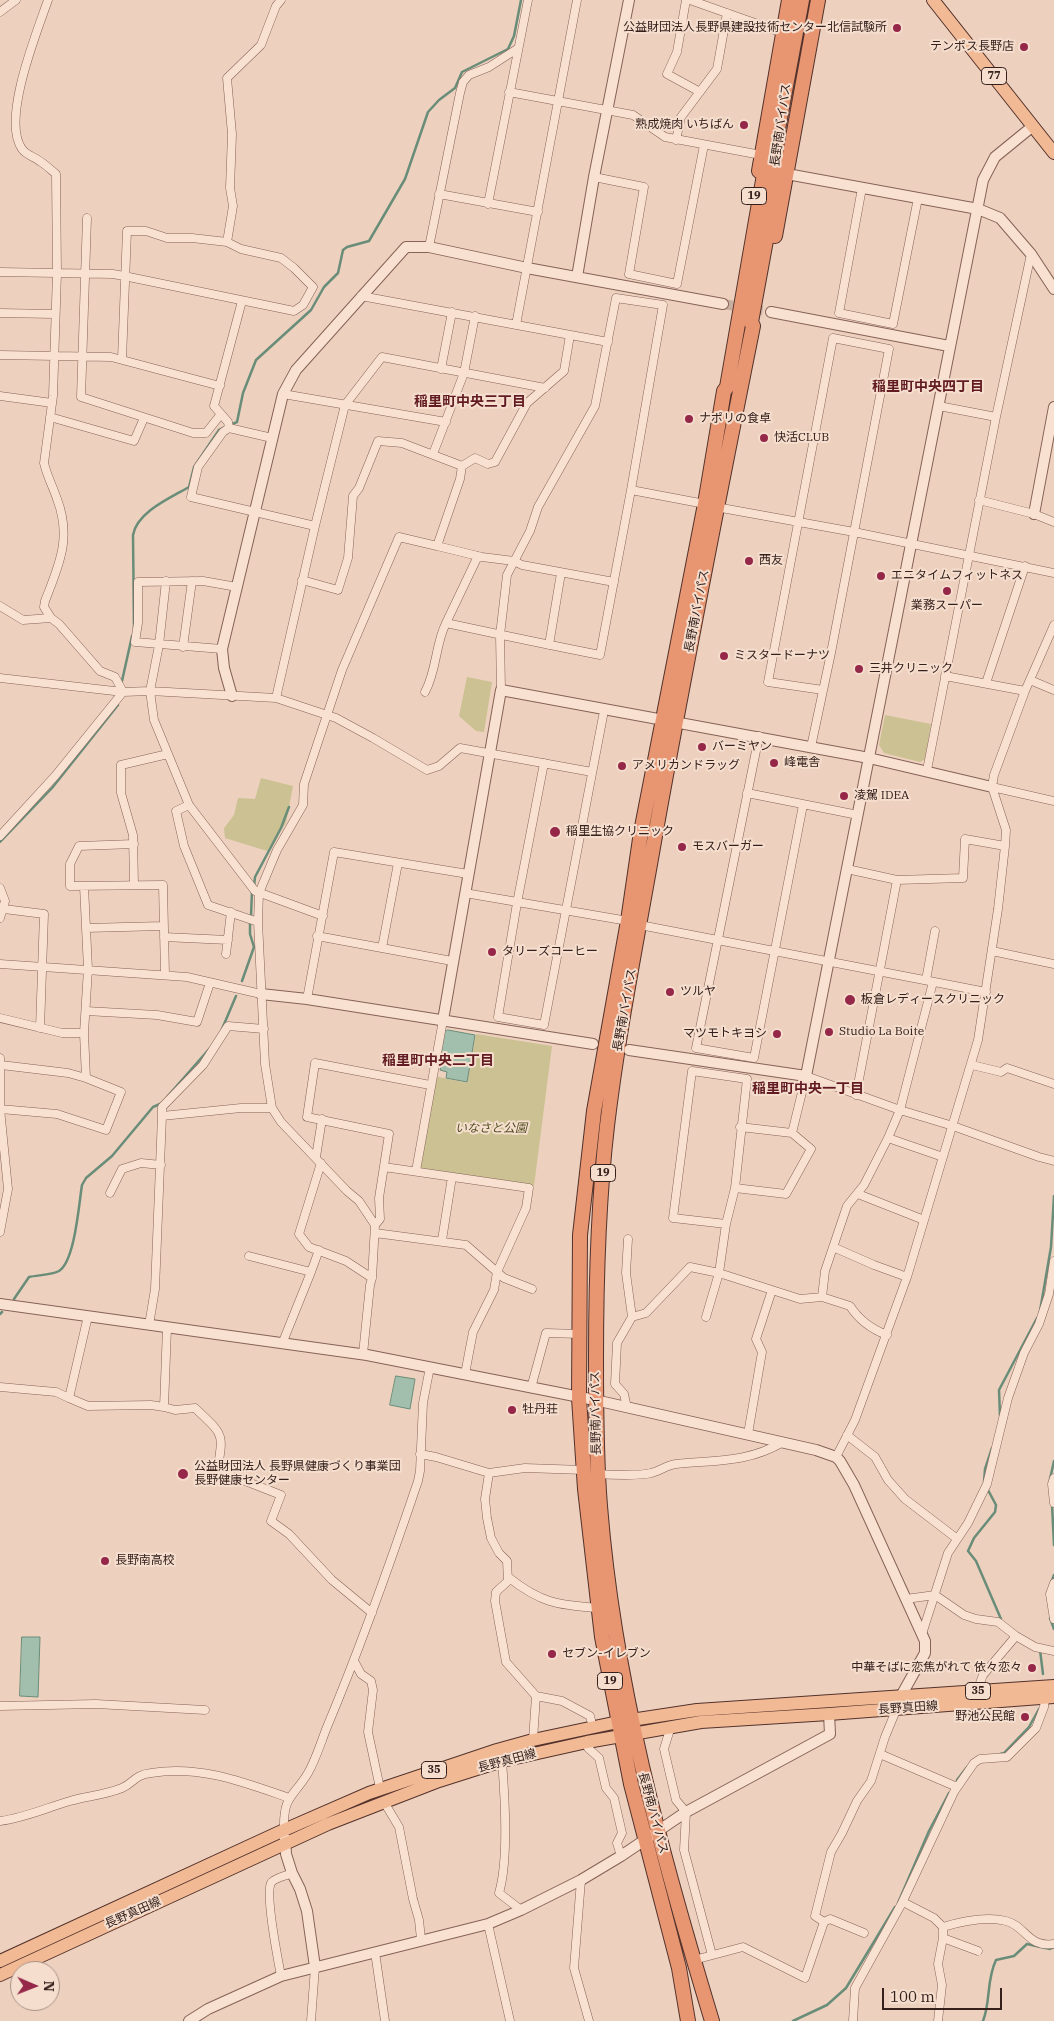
<!DOCTYPE html>
<meta charset="utf-8">
<style>
body{margin:0}
#map{position:relative;width:1054px;height:2021px;overflow:hidden;background:#edd1be;font-family:"IBM Plex Serif",serif}
canvas{display:block}
.north{position:absolute;left:10px;top:1961px;width:50px;height:50px;box-sizing:border-box;background:#f5dece;border:1px solid #a89287;border-radius:50%;rotate:91deg;font-size:14px;font-weight:700;line-height:20px;text-align:center;color:#35201c}
.north::after{content:'';display:block;margin:auto;width:18px;height:22px;background:#952749;clip-path:polygon(50% 0,100% 100%,50% 72%,0 100%)}
.scale{position:absolute;left:882px;top:1988px;width:120px;height:22px;box-sizing:border-box;border:2px solid #35201c;border-top:0;padding-left:6px;font-size:15px;line-height:18px;white-space:nowrap;color:#35201c;-webkit-text-stroke:4px #f5dece;paint-order:stroke}
</style>
<div id="map">
<canvas width="1054" height="2021"></canvas>
<div class="north">N</div>
<div class="scale">100 m</div>
</div>
<script>
const g = document.querySelector('canvas').getContext('2d');
g.lineJoin = 'round';
function fillPath(path, color) {
  g.fillStyle = color;
  g.fill(path, 'evenodd');
}
function stroke(path, color, width, dash) {
  g.strokeStyle = color;
  g.lineWidth = width;
  g.lineCap = dash ? 'butt' : 'round';
  g.setLineDash(dash || []);
  g.stroke(path);
}
function label(font, color, halo, rows, align = 'center') {
  g.font = font + ' "IBM Plex Serif","Noto Sans JP",serif';
  g.lineWidth = 4;
  g.setLineDash([]);
  g.textBaseline = 'middle';
  g.strokeStyle = halo;
  g.fillStyle = color;
  for (const [text, x, y, turn = 0] of rows) {
    g.save();
    g.translate(x, y);
    g.rotate((+turn || 0) * Math.PI / 180);
    g.textAlign = isNaN(turn) ? turn : align;
    if (halo) g.strokeText(text, 0, 0);
    g.fillText(text, 0, 0);
    g.restore();
  }
}
fillPath(new Path2D(`
 M467 677 492 682 484 732 476 731 459 716Z
 M885 715 931 724 925 759 920 762 884 753 879 745Z
 M261 778 293 786 286 823 267 851 225 838 224 828 234 815 238 798 255 799Z
 M476 1034 552 1046 534 1186 420 1169 418 1166 434 1076 467 1083Z`), '#cbc193');
const water = new Path2D(`
 M448 1030 475 1035 467 1082 446 1078 447 1072 440 1070 442 1063H438L443 1032Z
 M396 1376 415 1379 410 1409 390 1405Z
 M22 1637H40L38 1697 20 1696Z`);
fillPath(water, '#a2bfad');
stroke(water, '#698d79', 1);
stroke(new Path2D(`
 M134 628 133 535C137 512 170 498 189 487L194 467 219 430 237 422 243 393 256 360 311 310 324 287 338 273 343 250 347 247 369 241 405 179 428 112 439 100 455 88 462 72 508 49 514 36 521 0
 M122 681 132 636
 M0 842 52 788 118 705
 M254 886 255 877 281 828 289 807
 M251 916 252 891
 M242 981 254 947 250 934V922
 M222 1029 236 996
 M167 1097 210 1048
 M14 1299 29 1277C38 1275 52 1275 59 1271 75 1261 79 1203 82 1185L86 1178 112 1156 153 1107 160 1104
 M1040 1311 1051 1247 1054 1196
 M0 1314 2 1312
 M1000 1416 999 1390 1037 1318
 M1050 1479 1054 1461
 M984 1482 985 1469 992 1448
 M988 1490 996 1505 995 1512 974 1538 968 1551 976 1561 1001 1619
 M1052 1504 1054 1545
 M1051 1583 1054 1575
 M1050 1618 1054 1629
 M1040 1650 1043 1674
 M1000 1754 1004 1753 1029 1727 1039 1709
 M957 1780 967 1767
 M898 1903 929 1831 949 1793
 M793 2021 827 2005 846 1988 895 1907
 M983 2021C991 2001 986 1981 996 1960L1014 1956 1027 1944 1050 1949 1054 1947`), '#698d79', 2.5);
stroke(new Path2D(`
 M723 304 771 312`), '#c8ae9e', 10, [10, 5]);
const minor = new Path2D(`
 M48 0C37 32 1 120 22 149 26 155 35 157 41 162 46 165 51 170 56 174L57 273 53 396 44 463C47 476 53 487 57 499 72 538 59 565 45 601L44 607 51 618
 M686 0 677 52 667 74 700 92
 M690 0 783 33
 M0 12 16 0
 M509 92 633 115 665 137 761 155
 M676 140 681 117 717 69 727 13
 M594 177 644 187 629 274 677 284 704 145
 M862 188 839 313 893 324 918 198
 M439 194 538 212
 M488 204 528 0
 M87 218 81 397 193 433H206L221 414
 M227 242 233 206 230 188 232 134 227 78 261 45 276 6 281 0
 M429 247 460 93 463 82 469 75 489 67 517 49
 M0 272 113 274 124 276 294 311 303 305 313 287 294 268 281 258 241 249 227 242 192 238H167L146 231H127L122 359
 M361 296 608 342
 M0 313 54 314
 M516 325 577 0
 M0 355 111 357 220 386
 M441 369 452 312
 M283 394 446 422
 M0 396 52 403
 M939 406 996 417
 M50 417 134 441 144 418
 M229 428 228 422 214 406 242 301
 M272 438 229 428 223 432 198 467 191 497 315 526
 M433 454 464 373 475 316
 M462 466 460 479 437 546 482 557 514 561 522 565 614 582
 M631 490 705 504
 M979 500 1034 514 1054 522
 M716 507 854 532 1054 573
 M302 580 338 590 348 558 353 496 359 488 378 441 402 443 462 466 475 458 488 464 495 462 527 403 564 371 570 335
 M0 606 23 620 51 618 59 624 100 671 115 677 123 692 150 691 276 698 336 718 373 738 427 770 439 766 460 748 592 772
 M446 623 478 556
 M549 645 561 573
 M183 647 192 581
 M222 649 135 642 138 623V582L203 581 237 587
 M945 676 1025 691
 M0 678 123 692
 M1030 680 1054 690
 M986 683 1025 566
 M425 692C437 670 435 645 446 623 497 634 549 645 600 655L631 490 663 305 616 298 595 406 538 507 530 531 507 575 500 635 501 690
 M276 698 315 526 345 405 382 357 545 388
 M759 736 696 1048 754 1058 803 805
 M811 747 831 653 889 349 833 338 768 682 823 690
 M168 754 189 805 255 891 323 916
 M544 763 517 903 498 1017 544 1025 603 716
 M927 770 996 417 1031 254
 M992 787 1054 801
 M747 793 858 815
 M189 805 176 811 184 846 208 905 258 922
 M0 836 55 776 123 692
 M134 844 79 846 70 864V886L163 885 165 975
 M847 869 897 880 963 878 965 839 1005 846
 M134 885 133 835 121 793V765L168 754 154 720 150 691 159 645 166 581
 M84 886 88 969 84 1033 86 1078
 M0 888 5 901 0 918
 M465 893 628 921
 M4 909 44 914 40 1028
 M640 925 986 992
 M86 928 163 926
 M317 936 452 961
 M164 937 228 940
 M382 948 398 863
 M992 951 1054 964
 M226 954 231 912
 M0 964 187 977 261 994
 M926 980 935 931
 M307 999 334 852 468 874
 M86 1011 157 1015 197 1022 210 983
 M0 1018 62 1033H84
 M0 1058V1109L8 1189 0 1232
 M972 1065 1001 1072 1007 1068 1054 1084
 M856 1095 897 880
 M0 1109 57 1114 106 1130 121 1092 86 1078 68 1073 1 1065
 M162 1116V1107L203 1065 228 1026 264 1029
 M792 1133 806 1076 900 1110 953 1126 1039 1157 1054 1161
 M888 1138 943 1157
 M316 1157 322 1119
 M321 1163 299 1234 309 1247 346 1261 372 1278
 M384 1167 529 1188 526 1208 497 1272 504 1278 532 1289
 M416 1171 443 1020
 M735 1188 786 1194 811 1149 792 1133 740 1127
 M110 1193 122 1169 141 1163 161 1165
 M858 1194 924 1220
 M375 1225 380 1219 379 1198 389 1134 307 1117 315 1063 430 1085
 M375 1233 466 1245 497 1272 494 1290 473 1332 465 1374
 M442 1240 452 1177
 M833 1247 874 1265 907 1277
 M249 1256 311 1272 319 1250
 M822 1297 825 1271 847 1206 864 1185 888 1138 900 1110 933 982
 M632 1317 646 1313 690 1267 719 1273 800 1299 822 1297 850 1306C859 1320 871 1329 887 1335
 M706 1317 719 1273 726 1224 735 1188 747 1079 692 1071 673 1218 726 1224
 M149 1325 155 1289 162 1116 241 1108H272
 M167 1328 164 1407 175 1410 195 1408C222 1434 225 1432 217 1470L281 1495 271 1521 289 1534 332 1580 372 1613
 M282 1344 311 1272
 M363 1354 370 1285 372 1278 375 1225 359 1201 347 1191 281 1122 272 1108 265 1064 258 922 259 893 277 850 303 805 304 784 342 670 399 537 437 546
 M0 1387 56 1392 69 1398 88 1316
 M531 1388 546 1333 580 1334
 M69 1398 88 1406 151 1405 164 1407
 M627 1408 624 1394 615 1384 617 1343 632 1317 626 1273 628 1239
 M748 1434 762 1352 756 1339 772 1290
 M847 1435 875 1457 888 1480 905 1499 956 1538
 M420 1454 436 1457 489 1473 525 1468 584 1470
 M836 1457 855 1420 907 1277 978 1040 998 909 1005 846 1006 830 992 787 994 775 1025 691 1054 625
 M489 1473 485 1499 487 1518 491 1538 499 1553 507 1561 508 1581 496 1592 495 1601 506 1662 536 1696 562 1701 590 1716 591 1720
 M598 1474C611 1475 639 1476 651 1473 660 1471 667 1465 676 1464 716 1460 747 1463 783 1442
 M1054 1478 1052 1484 1054 1503
 M508 1577C541 1603 557 1605 598 1608
 M1054 1583 1050 1594 1054 1619
 M906 1599 935 1595 964 1615 976 1619 998 1622 1016 1636 1035 1647 1054 1651
 M922 1634 948 1553 968 1523 987 1484 1008 1398 1024 1353 1039 1324 1049 1294 1054 1261
 M354 1661 361 1674 371 1681 373 1690 368 1732 380 1788
 M981 1691 980 1683 983 1675 1016 1636
 M0 1706 96 1704 205 1710
 M671 1726 664 1749 676 1800 686 1812 684 1850 712 1955
 M533 1740 536 1696
 M587 1742 588 1748 599 1758 606 1788 614 1798 622 1833 617 1843 621 1856
 M880 1754 957 1787
 M502 1761C505 1798 509 1859 499 1893L521 1910
 M384 1802 399 1827 413 1899 419 1920 421 1939
 M0 1821C24 1818 46 1808 70 1801 87 1796 105 1795 122 1788 134 1783 134 1775 151 1773 200 1765 243 1782 289 1798
 M284 1830C283 1795 293 1798 308 1773 316 1759 321 1742 327 1727 361 1646 390 1564 418 1481L420 1471 423 1403 430 1367
 M581 1880 574 1968 589 2021
 M903 1902 934 1918 943 1927
 M824 1922 830 1919 864 1933
 M488 1924 510 2021
 M978 1951 943 1938V1927C963 1921 986 1916 1006 1921 1026 1926 1028 1948 1054 1944
 M375 1952 385 2021
 M694 1960 743 1947 805 1978 824 1922 815 1916 831 1852 842 1833 857 1801 871 1781 885 1737 897 1708
 M281 1976C278 1960 265 1895 271 1883 274 1878 286 1876 292 1873
 M311 2021 315 1967
 M853 2021 855 1988 902 1903 954 1792 974 1763 980 1759 1007 1757 1036 1728 1044 1707 1045 1698
 M938 2021 942 1985 938 1964 943 1938`);
const tertiary = new Path2D(`
 M787 174 978 209 1000 218 1031 254 1054 289
 M577 277 594 177 629 0
 M771 312 949 346
 M1034 514 1054 407
 M232 696 224 668 222 649 283 394 296 370 406 247H429L527 268 723 304
 M261 994 307 999 593 1044
 M443 1020 501 690 869 758 992 787
 M629 1050 806 1076 983 180 995 157 1033 126
 M0 1304 367 1355 595 1400 816 1450 836 1457 840 1461 854 1485 925 1641V1653L901 1696
 M285 1838 286 1854 292 1873 300 1889 307 1911 315 1967
 M189 2021 208 2009 281 1976 488 1924 521 1910 581 1880 621 1856 686 1812 830 1734 829 1714`);
const primary = new Path2D(`
 M933 0 1054 153
 M0 1961 284 1830 369 1793 497 1750 533 1740 618 1722 697 1710 1054 1686
 M0 1975 328 1824 439 1781 502 1761 587 1742 701 1722 829 1714 1054 1697`);
const trunk = new Path2D(`
 M759 171 789 0
 M775 236 818 0
 M688 2021 679 1968 631 1784 602 1637 585 1489 579 1398 580 1235 594 1111 628 921 641 832 705 504 724 391 727 387 766 163
 M712 2021C661 1853 614 1682 600 1506 596 1457 596 1408 596 1359 596 1282 598 1203 607 1126 618 1034 636 944 652 853 683 677 718 501 753 326L751 322 769 224 778 129 802 0`);
stroke(minor, '#866257', 9);
stroke(tertiary, '#866257', 12);
stroke(primary, '#53322c', 14);
stroke(trunk, '#53322c', 16);
stroke(minor, '#f9e1d1', 8);
stroke(tertiary, '#f9e1d1', 10);
stroke(primary, '#f2b995', 12);
stroke(trunk, '#e89671', 14);
for (const [x, y, r, color] of [
 [897,28,5,"#952749"],
 [1024,47,5,"#952749"],
 [744,125,5,"#952749"],
 [689,419,5,"#952749"],
 [764,438,5,"#952749"],
 [749,561,5,"#952749"],
 [881,576,5,"#952749"],
 [947,591,5,"#952749"],
 [724,656,5,"#952749"],
 [859,669,5,"#952749"],
 [702,747,5,"#952749"],
 [774,763,5,"#952749"],
 [622,766,5,"#952749"],
 [844,796,5,"#952749"],
 [555,832,6,"#952749"],
 [682,847,5,"#952749"],
 [492,952,5,"#952749"],
 [670,992,5,"#952749"],
 [850,1000,6,"#952749"],
 [829,1032,5,"#952749"],
 [777,1034,5,"#952749"],
 [512,1410,5,"#952749"],
 [183,1474,6,"#952749"],
 [105,1561,5,"#952749"],
 [552,1654,5,"#952749"],
 [1032,1668,5,"#952749"],
 [1025,1717,5,"#952749"]
]) {
  const dot = new Path2D();
  dot.arc(x, y, r, 0, 2 * Math.PI);
  g.fillStyle = color;
  g.fill(dot);
  stroke(dot, '#f5dece', 2);
}
for (const [x, y, w] of [
 [994,76,25],
 [754,196,25],
 [603,1173,25],
 [610,1681,25],
 [978,1691,25],
 [434,1770,25]
]) {
  const box = new Path2D();
  box.roundRect(x - w / 2, y - 8.5, w, 17, 4);
  g.fillStyle = '#f5dece';
  g.fill(box);
  stroke(box, '#35201c', 1);
}
label('bold 11px', '#35201c', null, [
 ["77",994,76],
 ["19",754,196],
 ["19",603,1173],
 ["19",610,1681],
 ["35",978,1691],
 ["35",434,1770]
]);
label('12px', '#35201c', '#f5dece', [
 ["公益財団法人長野県建設技術センター北信試験所",887,28,"right"],
 ["テンポス長野店",1014,47,"right"],
 ["熟成焼肉 いちばん",734,125,"right"],
 ["ナポリの食卓",699,419],
 ["快活CLUB",774,438],
 ["西友",759,561],
 ["エニタイムフィットネス",891,576],
 ["業務スーパー",947,606,"center"],
 ["ミスタードーナツ",734,656],
 ["三井クリニック",869,669],
 ["バーミヤン",712,747],
 ["峰電舎",784,763],
 ["アメリカンドラッグ",632,766],
 ["凌駕 IDEA",854,796],
 ["稲里生協クリニック",566,832],
 ["モスバーガー",692,847],
 ["タリーズコーヒー",502,952],
 ["ツルヤ",680,992],
 ["板倉レディースクリニック",861,1000],
 ["Studio La Boite",839,1032],
 ["マツモトキヨシ",767,1034,"right"],
 ["牡丹荘",522,1410],
 ["公益財団法人 長野県健康づくり事業団",194,1467],
 ["長野健康センター",194,1481],
 ["長野南高校",115,1561],
 ["セブン-イレブン",562,1654],
 ["中華そばに恋焦がれて 依々恋々",1022,1668,"right"],
 ["野池公民館",1015,1717,"right"]
], 'left');
label('12px', '#35201c', '#f5dece', [
 ["長野南バイパス",781,125,-82],
 ["長野南バイパス",697,611,-79],
 ["長野南バイパス",625,1010,-80],
 ["長野南バイパス",596,1413,-91],
 ["長野真田線",908,1708,-4],
 ["長野真田線",507,1761,-15],
 ["長野南バイパス",653,1813,75],
 ["長野真田線",133,1913,-24]
]);
label('italic 12px', '#514f22', '#f5dece', [
 ["いなさと公園",491,1129]
]);
label('bold 14px', '#621b22', '#f5dece', [
 ["稲里町中央四丁目",928,387],
 ["稲里町中央三丁目",470,402],
 ["稲里町中央二丁目",438,1061],
 ["稲里町中央一丁目",808,1089]
]);
</script>
